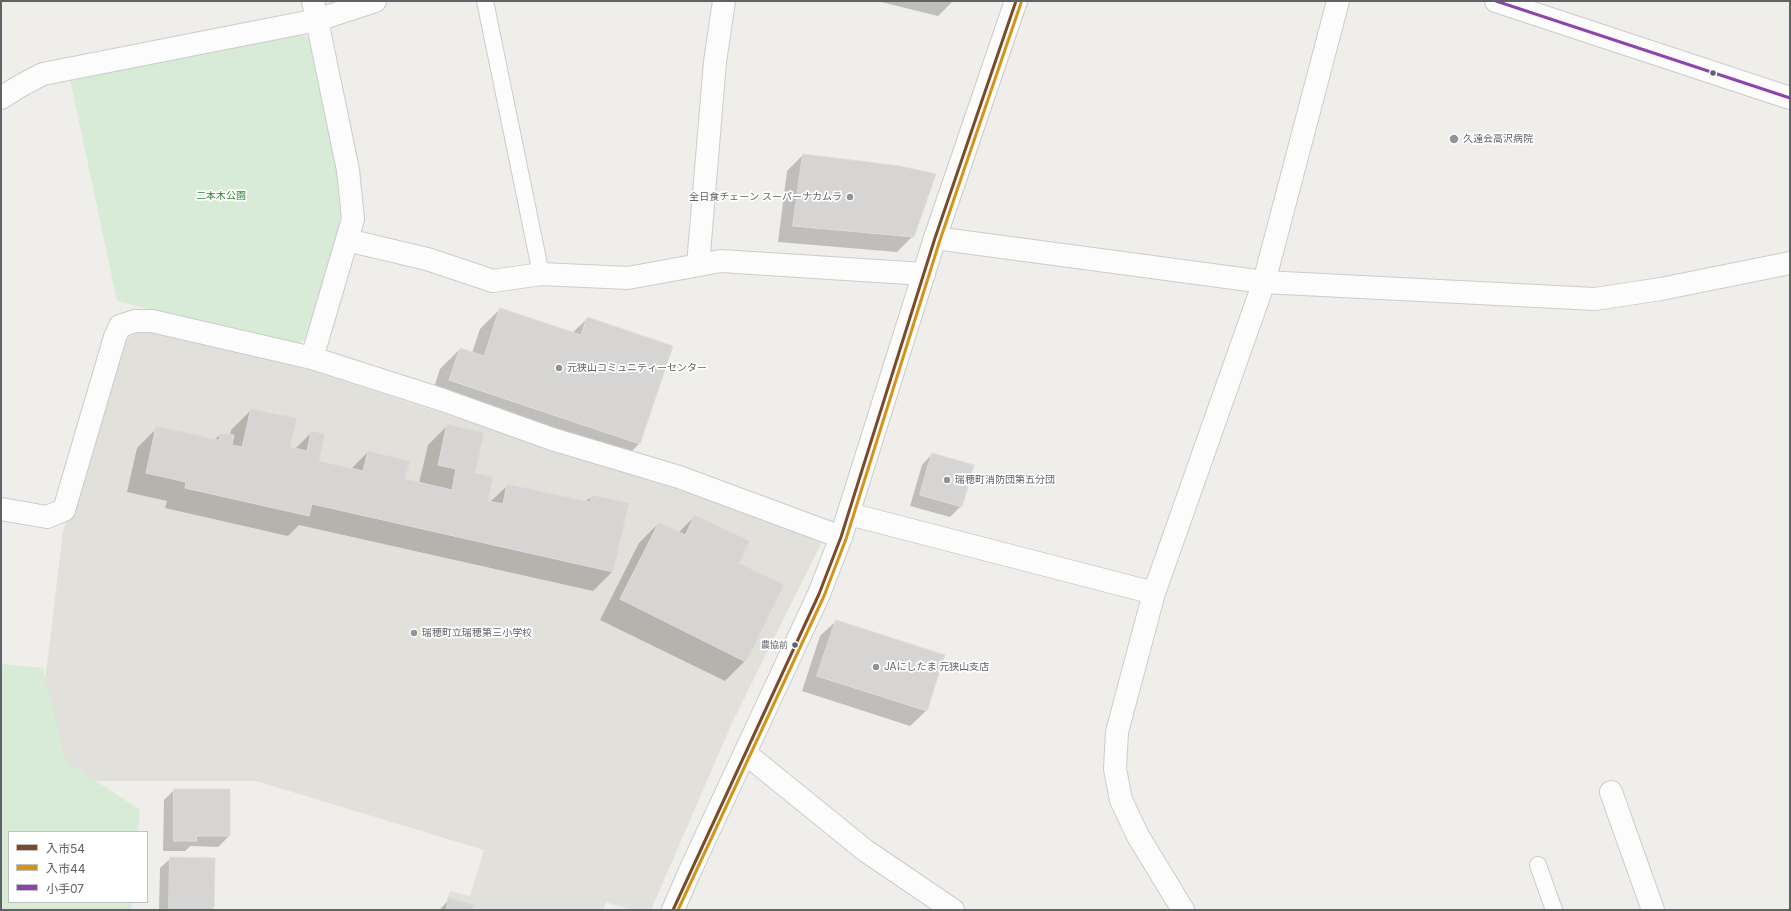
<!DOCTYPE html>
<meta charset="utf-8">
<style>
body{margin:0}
#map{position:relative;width:1791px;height:911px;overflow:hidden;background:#efeeea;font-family:Inter,"Noto Sans JP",sans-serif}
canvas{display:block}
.frame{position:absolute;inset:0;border:2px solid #5f6368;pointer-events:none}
.legend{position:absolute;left:8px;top:831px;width:140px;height:72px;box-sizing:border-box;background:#fff;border:1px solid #bfc1c3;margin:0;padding:5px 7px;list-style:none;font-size:12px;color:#5f6368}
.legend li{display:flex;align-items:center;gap:8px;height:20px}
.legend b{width:20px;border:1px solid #bfc1c3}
</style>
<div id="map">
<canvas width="1791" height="911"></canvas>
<div class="frame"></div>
<ul class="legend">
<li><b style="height:5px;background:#7a4b2a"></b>入市54</li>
<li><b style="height:5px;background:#d1951a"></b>入市44</li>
<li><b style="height:5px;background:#8e44ad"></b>小手07</li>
</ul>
</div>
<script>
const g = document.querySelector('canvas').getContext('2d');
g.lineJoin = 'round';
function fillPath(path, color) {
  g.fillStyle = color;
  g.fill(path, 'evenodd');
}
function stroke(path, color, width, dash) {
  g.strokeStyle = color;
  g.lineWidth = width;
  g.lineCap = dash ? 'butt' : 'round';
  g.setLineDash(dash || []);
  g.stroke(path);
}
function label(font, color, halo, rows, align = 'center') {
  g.font = font + ' Inter,"Noto Sans JP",sans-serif';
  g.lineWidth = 3.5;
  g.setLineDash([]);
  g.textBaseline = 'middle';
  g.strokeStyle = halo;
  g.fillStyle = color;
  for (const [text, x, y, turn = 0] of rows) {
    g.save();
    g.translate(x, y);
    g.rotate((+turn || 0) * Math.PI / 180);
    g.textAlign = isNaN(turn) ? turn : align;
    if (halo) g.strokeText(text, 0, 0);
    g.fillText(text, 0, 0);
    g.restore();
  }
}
fillPath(new Path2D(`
 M140 330 300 367 668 486 816 537 821 544 732 723 651 910H631L606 902 603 910H443L450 891 470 896 484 850 256 781H33L63 532 125 340Z`), '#e2e0da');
fillPath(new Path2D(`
 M299 34 310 39 344 185 343 220 306 339 294 345 117 301 70 79Z
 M1 664 43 668 66 761 140 810 138 832H9V902H132L131 910H1Z`), '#d8ebd6');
fillPath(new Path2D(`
 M877 1H953L938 16Z
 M803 155 913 236 897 252 778 242 787 171Z
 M500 309 572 333 588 318 672 347 639 444 619 464 430 400 440 369 460 349 472 353 480 329Z
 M251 410 289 448 295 449 312 432 317 462 351 469 368 452 404 480 419 483 428 445 448 425 487 502H490L508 485 585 502 592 496 613 571 593 591 299 525 288 536 165 508 167 501 127 492 137 448 157 428 214 440 221 434 230 436 231 430Z
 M932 454 961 506 950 517 910 506 922 465Z
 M695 516 737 564 745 661 725 681 600 620 639 543 659 523 678 533Z
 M836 621 944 656 926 711 910 726 802 691 820 636Z
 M174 790 229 836 218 847 190 846 185 851H163L164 800Z
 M171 858 214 859 213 908 212 910H159L160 868Z
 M450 899 471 910H439Z`), '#0003');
const building = new Path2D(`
 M803 154 900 166 936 174 914 237 793 226Z
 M500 308 581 335 587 317 673 346 640 444 449 380 460 348 484 356Z
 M251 409 297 418 290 447 307 451 311 431 325 434 319 461 363 471 368 451 410 461 405 479 452 490 456 469 438 465 447 424 484 433 475 473 493 477 488 501 503 504 507 484 590 502 591 495 629 503 613 572 312 504 309 516 185 488 186 482 146 473 156 426 219 440 220 433 234 435 232 445 242 447Z
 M932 453 974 465 962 507 920 495Z
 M695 515 750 541 739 563 784 585 746 662 620 599 659 522 685 535Z
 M836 620 945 655 927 711 817 676Z
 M174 789H230V836H196L197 841H174Z
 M170 857 215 858 214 908H169Z
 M449 898 474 905 472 910H446Z`);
fillPath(building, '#d6d5d3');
stroke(building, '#deddd9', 1);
const service = new Path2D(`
 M485 1 541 274
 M1538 865 1554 910`);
const minor = new Path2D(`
 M1 98 20 86 43 74 317 20 375 1
 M935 238 1264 282 1595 299 1661 289 1790 263
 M347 240 427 259 493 281 541 274 628 278 721 261 924 274
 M698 265 715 62 724 1
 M312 358 353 219 348 170 313 1
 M1 509 47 517 64 510 115 337 120 326 135 321H152L312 358 443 400 552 439 679 477 841 537
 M849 514 1154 593
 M745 753 866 851 953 910
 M1611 792 1653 910
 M1183 910 1138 836 1121 800 1115 769 1117 732 1154 593 1264 282 1338 1`);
const secondary = new Path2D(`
 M1496 1 1790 98
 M673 910 689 873 819 594 841 537 935 238 1016 1`);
stroke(service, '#cbcccc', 18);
stroke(minor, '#cbcccc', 24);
stroke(secondary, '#cacacb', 24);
stroke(service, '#fdfcfc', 16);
stroke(minor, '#fdfcfc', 22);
stroke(secondary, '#fdfcfc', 22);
stroke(new Path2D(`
 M673 910 819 594 841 537 935 238 1016 1`), '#7a4b2a', 3);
stroke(new Path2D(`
 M678 910 824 596 846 539 940 240 1021 3`), '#d1951a', 3);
stroke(new Path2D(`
 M1496 1 1790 98`), '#8e44ad', 3);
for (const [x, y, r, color] of [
 [1713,73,3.5,"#5f6368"],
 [1454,139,5,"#919496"],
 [850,197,4,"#919496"],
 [559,368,4,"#919496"],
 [947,480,4,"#919496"],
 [414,633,4,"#919496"],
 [795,645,3.5,"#5f6368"],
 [876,667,4,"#919496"]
]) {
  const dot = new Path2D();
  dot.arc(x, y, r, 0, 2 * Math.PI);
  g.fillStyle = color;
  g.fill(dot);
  stroke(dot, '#fff', 1.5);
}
label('9px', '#5f6368', '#fff', [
 ["農協前",788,645]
], 'right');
label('10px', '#5f6368', '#fff', [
 ["久遠会高沢病院",1463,139],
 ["全日食チェーン スーパーナカムラ",842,197,"right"],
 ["元狭山コミュニティーセンター",567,368],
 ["瑞穂町消防団第五分団",955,480],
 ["瑞穂町立瑞穂第三小学校",422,633],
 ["JAにしたま 元狭山支店",884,667]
], 'left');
label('10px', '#348238', '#fff', [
 ["二本木公園",221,196]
]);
</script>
